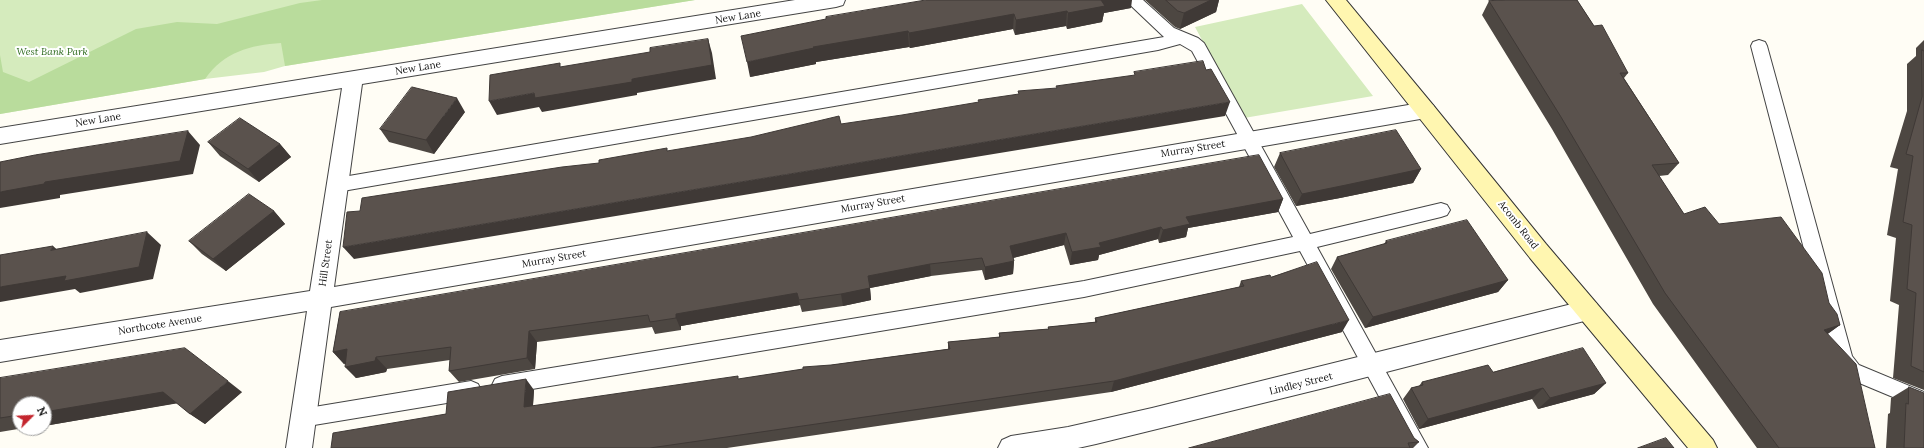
<!DOCTYPE html>
<style>
body{margin:0}
#map{position:relative;width:1924px;height:448px;overflow:hidden;background:#fffdf5;font-family:Lora,serif}
canvas{display:block}
.north{position:absolute;left:12px;top:396px;width:40px;height:40px;box-sizing:border-box;background:#fff;border:1px solid #a0a0a0;border-radius:50%;rotate:66deg;font-size:11px;font-weight:700;line-height:16px;text-align:center;color:#111}
.north::after{content:'';display:block;margin:auto;width:14px;height:18px;background:#c4262e;clip-path:polygon(50% 0,100% 100%,50% 72%,0 100%)}
</style>
<div id="map">
<canvas width="1924" height="448"></canvas>
<div class="north">N</div>
</div>
<script>
const g = document.querySelector('canvas').getContext('2d');
g.lineJoin = 'round';
function fillPath(path, color) {
  g.fillStyle = color;
  g.fill(path, 'evenodd');
}
function stroke(path, color, width, dash) {
  g.strokeStyle = color;
  g.lineWidth = width;
  g.lineCap = dash ? 'butt' : 'round';
  g.setLineDash(dash || []);
  g.stroke(path);
}
function label(font, color, halo, rows, align = 'center') {
  g.font = font + ' Lora,serif';
  g.lineWidth = 4;
  g.setLineDash([]);
  g.textBaseline = 'middle';
  g.strokeStyle = halo;
  g.fillStyle = color;
  for (const [text, x, y, turn = 0] of rows) {
    g.save();
    g.translate(x, y);
    g.rotate((+turn || 0) * Math.PI / 180);
    g.textAlign = isNaN(turn) ? turn : align;
    if (halo) g.strokeText(text, 0, 0);
    g.fillText(text, 0, 0);
    g.restore();
  }
}
fillPath(new Path2D(`
 M0 0H695L285 66 264 72 205 79 0 114Z
 M1302 4 1373 96 1244 118 1195 27Z`), '#d5ebbd');
fillPath(new Path2D(`
 M322 0H695L285 66 281 43C250 45 224 52 205 79L0 114V55L3 72 29 82 136 29 177 22 217 24 300 3Z`), '#b9dc9c');
const lane = new Path2D(`
 M1125 0H1143L1174 28 1198 38 1204 43 1310 234 1441 203 1447 205 1450 210 1447 215 1441 217 1317 247 1428 448H1407L1300 251 1084 297 502 394 495 391 492 385 495 379 502 376 1084 281 1293 237 1192 51 1180 44 1158 50 337 192 331 190 328 185 331 180 337 178 1164 37Z
 M1759 40 1765 42 1767 46 1852 356 1859 365 1924 392V410L1845 377 1833 360 1751 46 1753 42Z
 M471 381 478 384 481 390 478 396 471 399 302 427 295 425 292 418 295 411 302 409Z`);
const street = new Path2D(`
 M795 0H845L843 5 836 7 362 84 334 287 1426 102 1433 105 1436 110 1433 115 1426 118 331 307 312 448H286L307 311 0 362V340L310 291 342 88 0 144V128Z
 M1588 300 1596 303 1600 310 1596 317 1588 320 1324 388 1096 444 1078 448H998L1002 440 1011 436 1068 427 1152 408Z`);
const secondary = new Path2D(`
 M1326 0H1346L1433 105 1546 244 1713 440 1717 448H1688L1530 258Z`);
stroke(lane, '#444', 2);
stroke(street, '#444', 2);
stroke(secondary, '#333', 2);
fillPath(lane, '#fff');
fillPath(street, '#fff');
fillPath(secondary, '#fff6b0');
fillPath(new Path2D(`
 M1145 0H1219L1216 12 1180 29 1175 27Z
 M1502 0H1577L1594 26 1628 73 1624 78 1679 163 1668 175 1659 176 1684 214 1719 224 1829 303 1840 325 1827 334 1875 448H1757L1653 304 1552 129 1482 15 1489 1Z
 M1131 8 1104 13 1102 22 1067 29 1066 26 1015 35 1013 29 910 48 909 47 816 62V64L750 77 826 19Z
 M1924 40V390L1893 378 1899 305 1890 301 1896 238 1887 235 1898 169 1890 167 1907 111V64L1916 56V48Z
 M465 112 434 154 389 142 380 129Z
 M208 142 280 144 291 157 259 182 220 156Z
 M1280 153 1421 169 1413 183 1340 198 1296 206 1274 167Z
 M1283 199 1278 212 1188 228 1186 237 1159 243 1158 239 1099 255 1098 260 1070 265 1064 245 1013 258 1014 261 1013 274 985 280 982 270 931 276 870 288 871 300 843 306 802 312 800 305 681 326V330L655 334 652 327 537 342 535 369 459 382 449 371 450 360 387 369 386 372 356 378 345 363 344 364 333 352 340 312Z
 M274 211 285 224 226 271 202 254 189 241Z
 M1386 241 1508 280 1498 292 1365 328 1331 269 1337 257 1384 244Z
 M1271 277 1342 332 1111 392 727 448H331L446 414 534 390 533 406 739 379 831 365 948 349V342L999 337V333L1048 329V327L1095 322V318L1239 287 1241 281Z
 M1493 372 1606 383 1594 394 1538 409 1532 399 1419 429 1403 399 1411 388 1419 386 1422 382Z
 M0 378 242 392 205 424 190 414 177 403 44 426V404H20V428H24L0 432Z
 M1909 387 1924 448H1886L1888 414 1890 413 1891 398Z
 M1414 438 1419 442 1413 448H1189Z`), '#4d4742');
fillPath(new Path2D(`
 M1100 0H1132L1131 8 1104 13 1102 22 1067 29 1068 13Z
 M1209 0H1219L1216 12 1180 29 1184 13Z
 M1067 11 1066 26 1015 35 1016 20Z
 M1014 14 1013 29 910 48 909 33Z
 M908 31 909 47 816 62V64L750 77 747 62 813 47Z
 M708 39 712 53 716 79 637 93V95L542 112 539 107 497 115 489 101 534 93 632 79Z
 M457 98 465 112 434 154 426 140Z
 M1230 102 1225 116 354 259 343 247Z
 M188 131 200 145 193 174 60 195V198L0 208V192Z
 M280 144 291 157 259 182 248 169Z
 M1421 169 1413 183 1340 198 1296 206 1302 194Z
 M1283 199 1278 212 1188 228 1186 237 1159 243 1163 230 1186 217Z
 M274 211 285 224 226 271 213 259Z
 M1161 227 1158 239 1099 255 1098 260 1070 265 1072 252 1099 243Z
 M147 232 161 245 153 279 80 293 75 289 0 302V287Z
 M1066 233 1064 245 1009 259 1010 246Z
 M53 246 68 259 51 250Z
 M1014 261 1013 274 985 280V267Z
 M930 264 931 276 870 288 871 300 843 306 841 294 868 276Z
 M1508 280 1498 292 1365 328 1373 317Z
 M797 293 800 305 681 326V330L676 318V314Z
 M1349 320 1342 332 1111 392 1114 381Z
 M1840 325 1825 336 1824 330Z
 M529 331 537 342 535 369 527 358Z
 M347 349 359 360 344 364 333 352Z
 M376 357 387 369 386 372 356 378 345 367Z
 M526 379 534 390 532 418 524 407Z
 M228 381 242 392 205 424 190 414Z
 M1606 383 1594 394 1538 409 1550 398Z
 M1543 388 1532 399 1419 429 1428 419Z
 M163 392 179 403 44 426V412Z`), '#3f3936');
const building = new Path2D(`
 M926 0H1101L1105 6 1068 13 1067 11 1016 20 1014 14 909 33 908 31 813 47 814 48 747 62 741 36 826 19V17Z
 M1166 0H1211L1184 13 1178 11Z
 M1506 0H1577L1594 26 1602 25 1628 73H1620L1679 163 1652 165 1684 214 1705 207 1719 224 1781 217 1822 273 1829 303 1837 314 1840 325 1824 330 1856 364 1875 448H1779L1665 293 1561 117 1489 1Z
 M708 39 712 65 632 79V82L535 98 534 93 489 101 490 75 560 63V67L650 52V48Z
 M1922 50 1924 51V372L1911 366 1916 293 1907 289 1912 225 1903 222 1913 156 1906 154 1922 97Z
 M1203 61 1206 70 1211 69 1230 102 343 247 347 212 360 211 362 198 562 167 599 163V160L667 148V151L751 137 839 116 841 124 902 115 979 102 978 100 1019 94 1018 91 1057 88 1056 86 1135 75 1134 72Z
 M412 87 457 98 426 140 380 129Z
 M240 118 280 144 248 169 208 142Z
 M1396 130 1421 169 1346 185 1302 194 1280 153Z
 M188 131 180 161 45 182 44 184 0 192V162L35 155Z
 M1259 155 1283 199 1186 217 1190 224 1163 230 1161 227 1099 243 1101 247 1072 252 1066 233 1010 246 1014 261 985 267 982 258 930 264 868 276 870 288 841 294 799 300 797 293 676 314V318L650 322 648 315 529 331 527 358 449 371 451 347 376 357 375 361 345 367 347 349 333 352 340 312Z
 M249 194 274 211 213 259 189 241Z
 M1467 220 1508 280 1373 317 1337 257 1387 243 1386 241Z
 M147 232 139 267 64 281 66 276 0 287V255L53 246 51 250Z
 M1317 262 1349 320 1114 381 650 448H331L333 433 446 414 448 392 526 379 524 407 738 376V379L803 369V367L831 365 950 349 948 342 1000 337 999 333 1049 329 1048 327 1097 322 1095 318 1244 286 1241 281 1270 275 1271 277Z
 M185 348 228 381 190 414 163 392 44 412V404H20V415L0 418V378Z
 M1583 348 1606 383 1550 398 1543 388 1428 419 1411 388 1423 385 1422 382 1488 365 1493 372Z
 M1909 387 1924 393V448H1904L1906 403 1908 404Z
 M1390 394 1414 438 1419 442 1408 443 1410 448H1189Z
 M1666 438 1674 448H1638Z`);
fillPath(building, '#5a524d');
stroke(building, '#3f3936', 1);
label('10px', '#111', '#fff', [
 ["New Lane",738,17,-9],
 ["New Lane",418,68,-9],
 ["New Lane",98,120,-9],
 ["Murray Street",1193,149,-9],
 ["Murray Street",873,204,-10],
 ["Acomb Road",1518,225,52],
 ["Murray Street",554,259,-10],
 ["Hill Street",326,263,-82],
 ["Northcote Avenue",160,325,-9],
 ["Lindley Street",1301,384,-14]
]);
label('italic 10px', '#2f6b1f', '#fff', [
 ["West Bank Park",52,52]
]);
</script>
